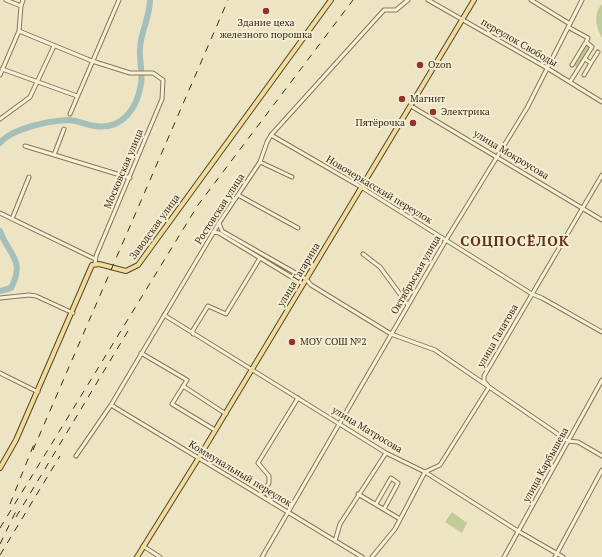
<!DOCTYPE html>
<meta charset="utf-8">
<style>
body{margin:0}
canvas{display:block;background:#ede4c3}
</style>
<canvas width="602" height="557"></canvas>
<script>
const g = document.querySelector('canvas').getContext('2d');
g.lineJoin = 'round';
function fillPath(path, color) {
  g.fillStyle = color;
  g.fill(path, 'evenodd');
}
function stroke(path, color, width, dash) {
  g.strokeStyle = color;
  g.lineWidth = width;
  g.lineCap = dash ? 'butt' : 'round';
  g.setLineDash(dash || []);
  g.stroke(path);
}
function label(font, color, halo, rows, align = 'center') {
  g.font = font + ' "PT Serif",serif';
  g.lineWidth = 4;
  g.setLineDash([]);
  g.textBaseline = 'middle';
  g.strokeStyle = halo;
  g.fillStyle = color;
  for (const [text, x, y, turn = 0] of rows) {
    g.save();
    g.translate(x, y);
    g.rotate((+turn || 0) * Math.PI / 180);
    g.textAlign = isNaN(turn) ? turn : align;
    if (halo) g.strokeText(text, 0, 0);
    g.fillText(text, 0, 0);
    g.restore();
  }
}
fillPath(new Path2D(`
 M602 4V38C596 27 593 14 602 4Z
 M587 43 591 47 577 68 573 65Z
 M452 512 467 523 462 533 445 522Z`), '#c0cb97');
stroke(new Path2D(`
 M0 143C12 128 49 121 68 120 77 120 86 125 95 126 122 130 137 109 141 84 143 72 139 60 140 48 141 31 150 16 150 0
 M0 231C8 254 26 260 11 288L0 291`), '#a5c0ba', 6);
const minor = new Path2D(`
 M6 0 21 6
 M428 0 547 68 602 102
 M531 0 570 24
 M568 27 588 38 586 42 592 47 570 82
 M19 31 92 61 130 73H153L163 80 162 99 96 256 95 264
 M591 63 598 52
 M572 65 586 42
 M2 69 77 96
 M0 75 19 31 21 6 23 0
 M584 75 591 63 585 59
 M411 106 602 220
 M70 114 119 0
 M0 119 30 97 54 46
 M271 135 361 187 532 294 542 298 602 332
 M25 146 130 178
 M54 155 64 129
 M260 162 292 177
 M238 195 298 228
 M0 213 95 259
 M12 219 29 177
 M219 223 222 231 306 279 311 285 391 334 435 350 568 441 578 442 602 456
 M213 232 219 233 303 284
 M363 254 380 267 408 305
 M0 298 29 295 36 296 73 313
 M164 315 386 453 425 472 518 531 563 557
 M193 334V330L208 306 226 314 260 258
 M141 353 187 380 172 404 215 430
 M0 373 38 392
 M183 386 226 414
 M111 405 362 557
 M76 456 111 405 219 223 260 162 267 142 271 135 384 10H396L408 0
 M358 494 400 519
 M272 503 265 489 269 483V476L258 463 298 398
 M376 504 391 478 398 483 384 509
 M335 541 340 524 386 453
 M143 546 160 557
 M262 557 446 240 527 108 582 0
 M372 557 395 529 425 472 440 465 489 387 484 381V376L602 175
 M504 557 602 380
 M555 557 602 470`);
const major = new Path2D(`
 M0 468 16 440 92 265 99 264 126 271 138 265 331 0
 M137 557 198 459 474 0`);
stroke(minor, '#87765a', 5);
stroke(major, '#55442e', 6);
stroke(minor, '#f8f1d6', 3);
stroke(major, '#f0dd9b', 4);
stroke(new Path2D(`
 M33 450 228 0
 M10 504 34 444
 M16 517 128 331
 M0 528 198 205 353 0
 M0 544 16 511
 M0 555 60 456`), '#372c1e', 1, [7, 7]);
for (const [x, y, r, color] of [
 [266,11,4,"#95332b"],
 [420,65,4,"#95332b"],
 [402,99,4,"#95332b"],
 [433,112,4,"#95332b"],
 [413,123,4,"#95332b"],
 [292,342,4,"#95332b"]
]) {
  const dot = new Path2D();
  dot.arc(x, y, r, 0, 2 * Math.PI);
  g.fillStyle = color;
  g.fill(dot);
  stroke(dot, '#f5eed2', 1.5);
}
label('10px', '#372c1e', '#f5eed2', [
 ["Здание цеха",266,23,"center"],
 ["железного порошка",266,35,"center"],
 ["Ozon",428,65],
 ["Магнит",410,99],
 ["Электрика",441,112],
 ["Пятёрочка",405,123,"right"],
 ["МОУ СОШ №2",300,342]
], 'left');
label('10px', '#372c1e', '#f5eed2', [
 ["переулок Свободы",519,43,30],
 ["улица Мокроусова",511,155,31],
 ["Московская улица",124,169,-67],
 ["Новочеркасский переулок",379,190,31],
 ["Ростовская улица",220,209,-57],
 ["Заводская улица",155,227,-54],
 ["улица Гагарина",299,275,-59],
 ["Октябрьская улица",416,275,-60],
 ["улица Галатова",498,336,-60],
 ["улица Матросова",367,430,31],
 ["улица Карбышева",546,465,-61],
 ["Коммунальный переулок",240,474,31]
]);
g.letterSpacing = '1px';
label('bold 14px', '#63321e', '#f5eed2', [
 ["СОЦПОСЁЛОК",515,242]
]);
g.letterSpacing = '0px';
</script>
